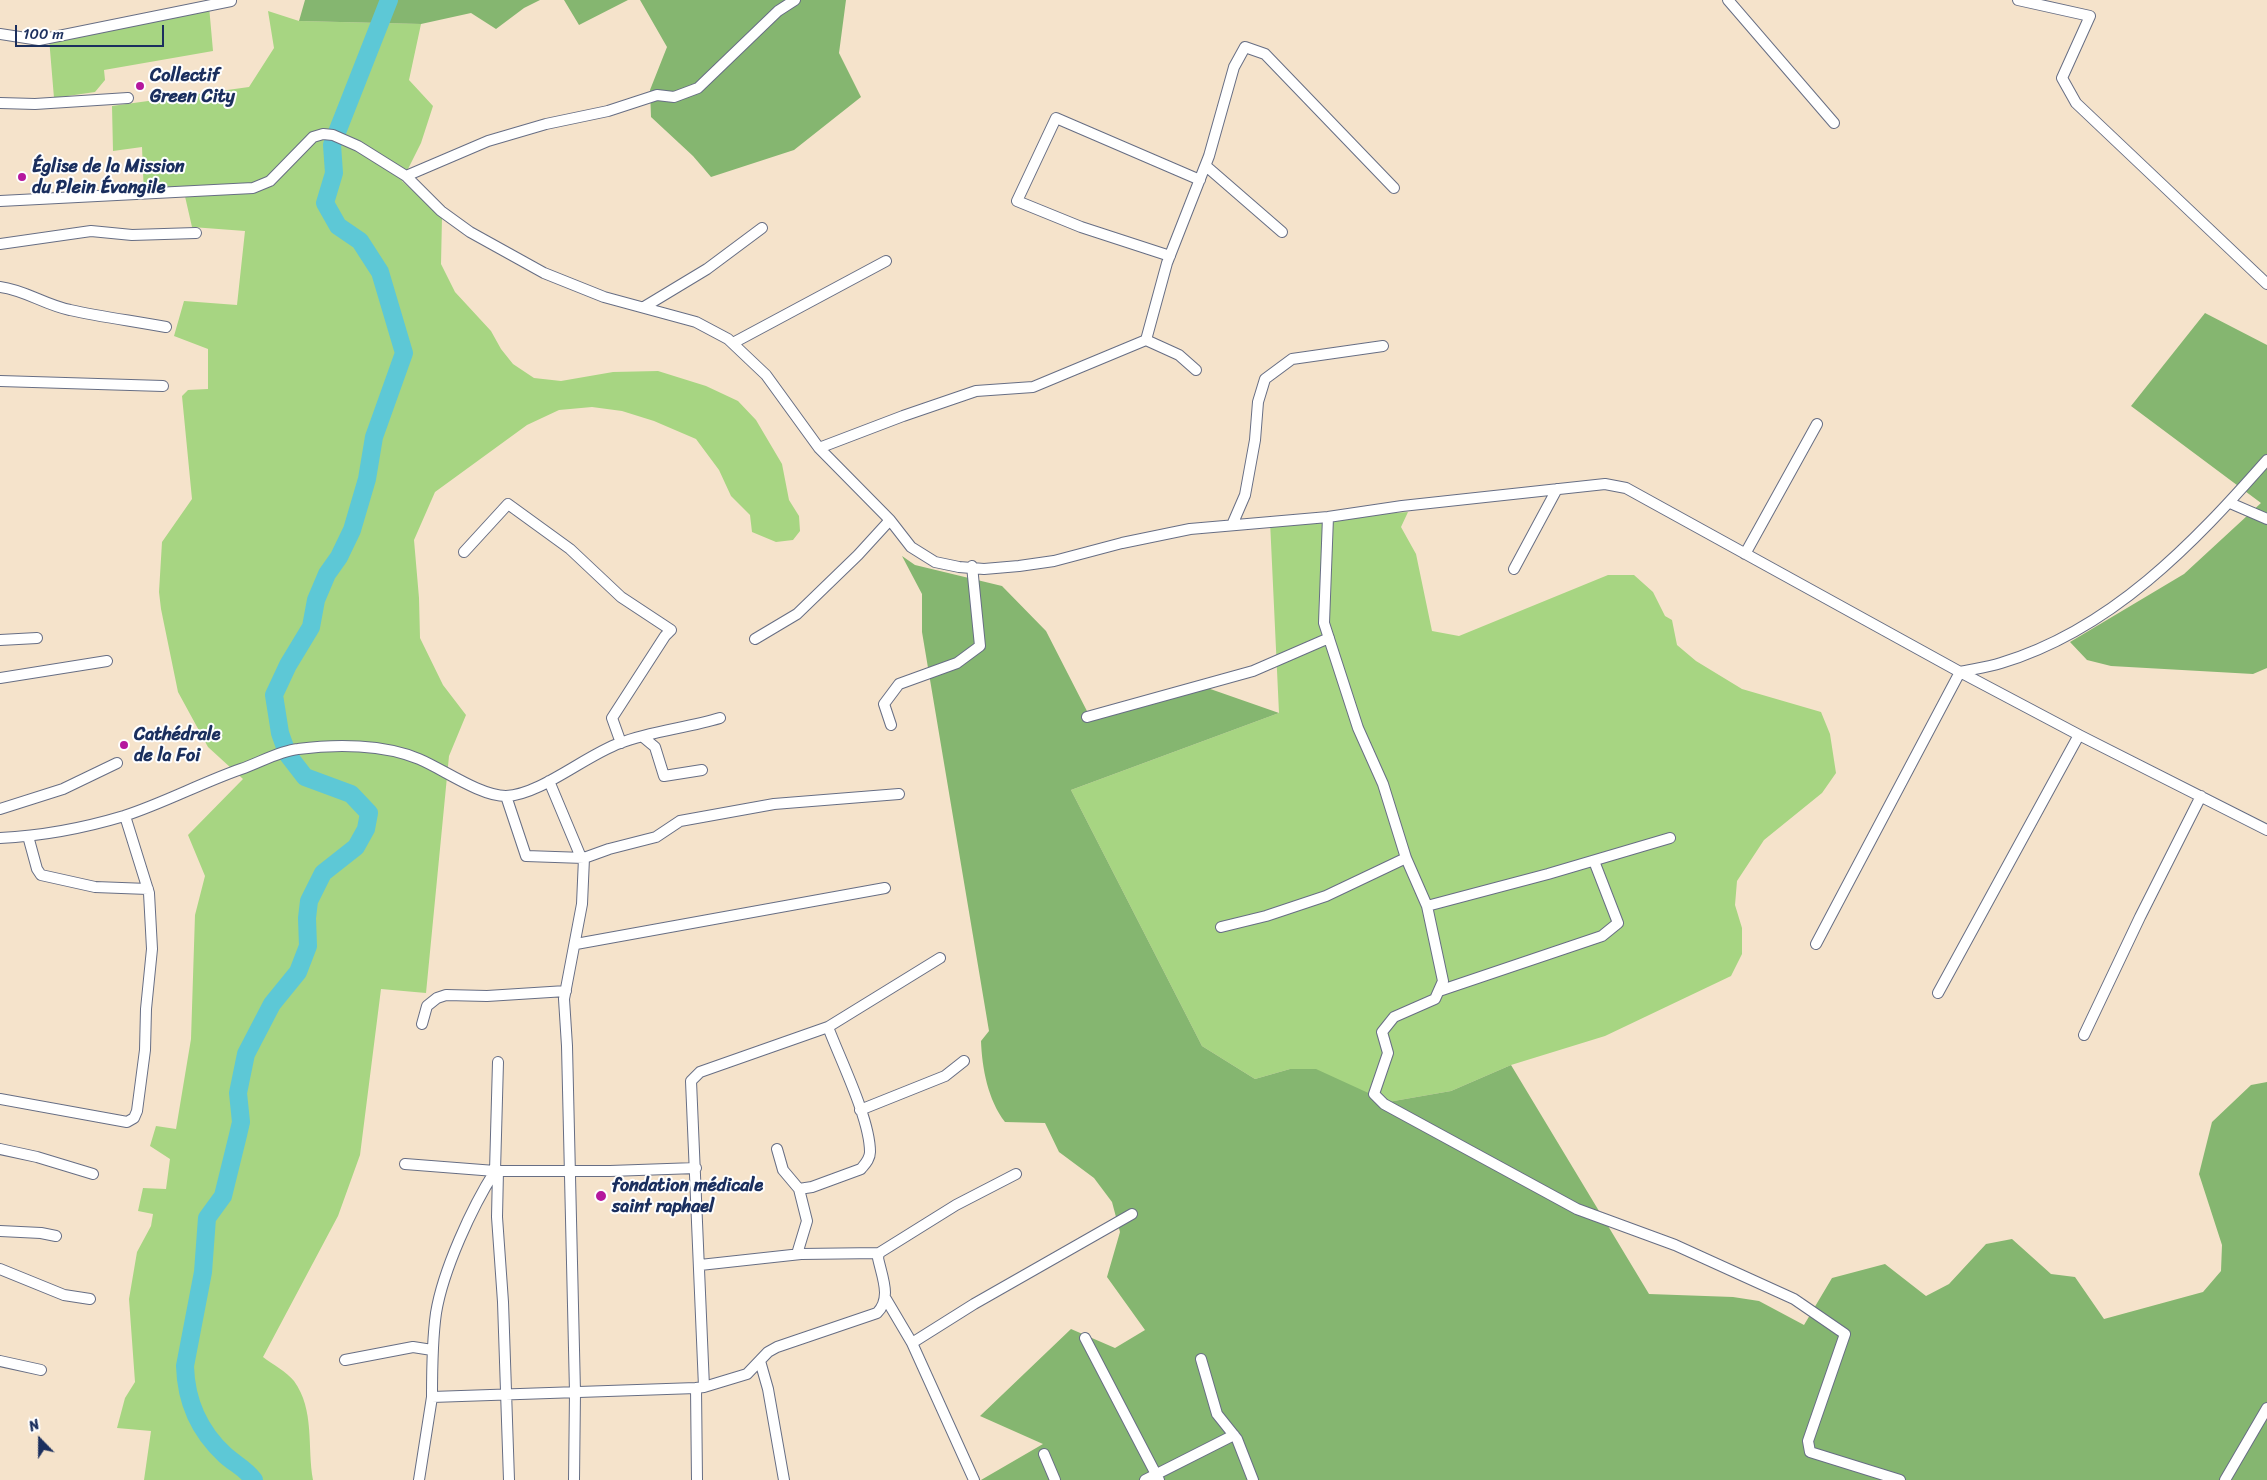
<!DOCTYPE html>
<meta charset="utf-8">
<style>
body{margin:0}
#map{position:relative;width:2267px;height:1480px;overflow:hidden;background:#f5e3cb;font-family:Sriracha,sans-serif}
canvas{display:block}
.north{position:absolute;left:15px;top:1415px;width:50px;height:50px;-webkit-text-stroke:4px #fff;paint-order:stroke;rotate:338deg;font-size:14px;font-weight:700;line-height:20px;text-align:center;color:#1b2f5e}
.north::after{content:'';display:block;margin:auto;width:18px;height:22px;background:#1b2f5e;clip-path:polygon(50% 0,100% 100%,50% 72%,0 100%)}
.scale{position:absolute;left:15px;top:25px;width:149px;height:22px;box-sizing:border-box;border:2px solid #1b2f5e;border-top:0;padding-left:6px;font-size:15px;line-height:18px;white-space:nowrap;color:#1b2f5e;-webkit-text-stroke:4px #fff;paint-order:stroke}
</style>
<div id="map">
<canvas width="2267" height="1480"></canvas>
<div class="north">N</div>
<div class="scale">100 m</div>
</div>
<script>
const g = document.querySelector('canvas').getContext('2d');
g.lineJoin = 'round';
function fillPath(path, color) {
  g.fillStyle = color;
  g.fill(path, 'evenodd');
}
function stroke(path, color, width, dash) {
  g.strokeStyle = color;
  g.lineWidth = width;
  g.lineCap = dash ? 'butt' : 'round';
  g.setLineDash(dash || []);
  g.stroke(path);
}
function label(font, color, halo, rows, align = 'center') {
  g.font = font + ' Sriracha,sans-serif';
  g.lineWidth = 4;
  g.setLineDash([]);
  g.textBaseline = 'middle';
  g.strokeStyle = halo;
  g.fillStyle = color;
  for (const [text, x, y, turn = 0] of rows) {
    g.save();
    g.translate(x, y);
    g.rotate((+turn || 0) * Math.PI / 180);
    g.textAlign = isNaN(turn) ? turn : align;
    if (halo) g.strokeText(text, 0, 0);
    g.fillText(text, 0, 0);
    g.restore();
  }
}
fillPath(new Path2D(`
 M209 6 213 51 104 70 105 80 95 92 54 98 49 38Z
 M268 11 299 21 421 24 409 80 433 106 421 143 402 181 442 217 441 264 455 292 491 331 501 349 513 364 534 378 561 381 613 372 658 371 706 386 738 401 756 420 782 464 789 500 799 516 800 531 793 540 776 542 752 532 750 515 731 496 719 470 696 439 654 421 622 411 592 407 559 410 527 425 435 492 414 540 419 598 420 638 443 685 466 715 449 756 426 993 381 989 360 1155 338 1216 263 1357C272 1364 287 1372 294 1381 315 1410 307 1447 313 1480H144L151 1431 117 1428 125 1398 135 1382 129 1299 137 1252 151 1226 153 1214 138 1211 143 1188 166 1189 170 1159 150 1146 156 1126 176 1129 191 1039 195 915 205 876 188 835 243 779 208 747 178 692 161 609 159 592 162 542 192 499 182 396 188 390 208 389V349L174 336 184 301 237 305 245 231 192 227 184 192 144 195 142 147 113 151 112 106 249 87 274 48Z
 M1408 512 1401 527 1416 554 1432 631 1459 636 1608 575H1634L1653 592 1665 616 1672 620 1677 645 1696 661 1742 689 1821 712 1830 734 1836 773 1822 793 1764 840 1737 881 1735 905 1742 928V954L1731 976 1605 1036 1511 1065 1451 1091 1388 1102 1290 1069 1255 1079 1202 1046 1071 790 1279 713 1270 521Z`), '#a7d582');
fillPath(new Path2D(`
 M305 0H540L524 8 496 29 471 13 421 24 299 21Z
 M564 0H628L579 25Z
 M640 0H846L839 53 861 97 794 150 711 177 693 156 651 117 650 90 667 47Z
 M2205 313 2267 345V668L2253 674 2111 666 2087 660 2070 642 2184 574 2261 503 2131 406Z
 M902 556 915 565 1002 586 1046 631 1089 715 1196 684 1279 713 1071 790 1202 1046 1255 1079 1290 1069H1316L1388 1102 1451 1091 1511 1065 1649 1294 1733 1297 1759 1301 1804 1325 1832 1278 1885 1264 1926 1296 1949 1284 1986 1244 2012 1239 2051 1274 2075 1277 2104 1319 2203 1292 2221 1271 2222 1245 2199 1174 2212 1122 2251 1085 2267 1082V1480H981L1043 1444 980 1416 1071 1329 1115 1348 1145 1330 1107 1277 1120 1232 1112 1202 1094 1178 1059 1152 1045 1123 1005 1122C988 1100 982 1068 981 1041L989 1031 922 632V594Z`), '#85b670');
stroke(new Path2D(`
 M286 750 280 733 274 695 288 665 311 627 316 600 327 574 339 557 352 530 367 479 374 437 404 353 380 272 360 241 338 226 325 203 334 173 332 145 389 0
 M254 1480C244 1467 236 1465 225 1455 199 1431 186 1402 185 1366L203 1272 207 1218 223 1196 238 1135 241 1122 238 1093 246 1054 272 1004 298 972 308 946 307 918 309 901 323 873 356 847 366 829 369 813 351 794 305 777 288 755`), '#5dc8d6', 18);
const minor = new Path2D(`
 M1728 0 1834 123
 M2018 0 2090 16 2062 78 2076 103 2267 284
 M0 34 39 40 231 1
 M0 103 35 104 128 98
 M1206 166 1282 232
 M406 176 488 141 546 124 608 111 657 95 674 97 698 88 778 11 795 0
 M0 201 253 188 270 181 313 137 323 134 333 135 358 146 406 176 441 211 470 232 544 273 604 297 696 322 728 339 766 375 819 448 890 520 911 547 935 562 959 567 984 569 1019 566 1054 561 1122 543 1190 529 1328 517 1402 506 1605 484 1626 488 1960 672C1974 669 1988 667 2001 663 2111 630 2193 544 2267 460
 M0 244 91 231 132 235 196 233
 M1170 256 1081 227 1017 201 1056 118 1200 180
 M0 287C25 290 45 305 70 310 101 317 134 321 166 327
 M644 307 707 269 762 228
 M1146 340 1179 355 1196 370
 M733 343 886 261
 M0 381 163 386
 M819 448 903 416 976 391 1033 387 1146 340 1167 263 1209 156 1234 67 1245 47 1265 54 1394 188
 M2230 503 2267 519
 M1328 517 1324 623 1358 728 1383 784 1406 858 1427 906 1443 981 1435 999 1394 1017 1382 1032 1388 1053 1374 1094 1384 1104 1577 1209 1675 1245 1794 1299 1845 1334 1808 1441 1810 1452 1900 1480
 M1232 525 1245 495 1255 440 1258 402 1265 379 1292 359 1383 346
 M464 552 508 504 570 549 621 597 671 630 665 636 612 718 621 743
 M1745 554 1817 424
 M1514 569 1557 489
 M755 639 797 614 858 555 890 520
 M0 640 37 638
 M0 678 107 661
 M1087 717 1253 671 1329 638
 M891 725 884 704 899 684 957 663 980 646 972 566
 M2079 735 2267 830
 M643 737 655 747 664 776 702 770
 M549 781 580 855 584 858 582 904 564 999 567 1046 575 1392 574 1480
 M506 796 526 856 584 858 609 849 656 837 680 821 774 804 899 794
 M0 809 63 789 117 763
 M28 836 37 869 41 875 95 887 148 889
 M0 838C41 836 84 828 124 816 164 803 201 783 241 769 259 763 279 751 298 749 336 744 383 744 419 759 443 769 480 796 506 796 540 795 586 755 620 743 651 731 687 728 720 718
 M1427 906 1548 874 1670 838
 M1221 927 1266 916 1326 896 1406 858
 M576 944 885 888
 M1816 944 1960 672 2079 735 1938 993
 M1439 991 1602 936 1618 923 1594 861
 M422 1024 427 1006 437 998 446 995 487 996 566 991
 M2084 1035 2140 917 2201 796
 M0 1099 127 1122 134 1118 137 1111 145 1050 146 1009 152 949 149 893 125 816
 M860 1110 945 1076 964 1061
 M0 1149 37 1157 93 1174
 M777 1149 783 1170 799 1189 807 1221 797 1254
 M405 1164 495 1171 498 1062
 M696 1168 610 1171H495C472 1207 443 1270 436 1313 432 1341 432 1369 432 1397L696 1388
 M498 1171 497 1217 503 1302 509 1480
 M799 1189 812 1187 861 1169C865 1164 870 1159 870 1152 870 1119 840 1059 828 1027
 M0 1231 41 1233 56 1236
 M700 1265 801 1254 879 1253 956 1205 1016 1174
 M0 1269 64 1295 90 1299
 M886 1299 912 1343
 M1085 1338 1159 1480
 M1201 1359 1217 1414 1237 1439 1253 1480
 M345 1360 413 1347 432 1350
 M0 1361 41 1370
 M760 1361 768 1389 784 1480
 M704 1387 747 1374 768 1352 777 1347 877 1313C892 1298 882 1277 878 1258L879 1253
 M1044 1454 1055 1480
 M419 1480 432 1397
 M697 1480 696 1388 704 1387 691 1081 700 1072 828 1027 940 958
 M974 1480 912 1343 974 1304 1132 1214
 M1145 1480 1234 1435
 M2225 1480 2267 1408`);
stroke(minor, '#676e84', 12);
stroke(minor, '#fff', 10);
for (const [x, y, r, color] of [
 [140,86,5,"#b5179e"],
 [22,177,5,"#b5179e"],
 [124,745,5,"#b5179e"],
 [601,1196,6,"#b5179e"]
]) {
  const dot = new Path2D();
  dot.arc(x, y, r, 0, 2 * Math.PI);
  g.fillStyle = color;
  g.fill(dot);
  stroke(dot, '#fff', 2);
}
label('bold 18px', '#1b2f5e', '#fff', [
 ["Collectif",150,76],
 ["Green City",150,97],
 ["Église de la Mission",32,167],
 ["du Plein Évangile",32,188],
 ["Cathédrale",134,735],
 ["de la Foi",134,756],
 ["fondation médicale",612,1186],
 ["saint raphael",612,1207]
], 'left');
</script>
